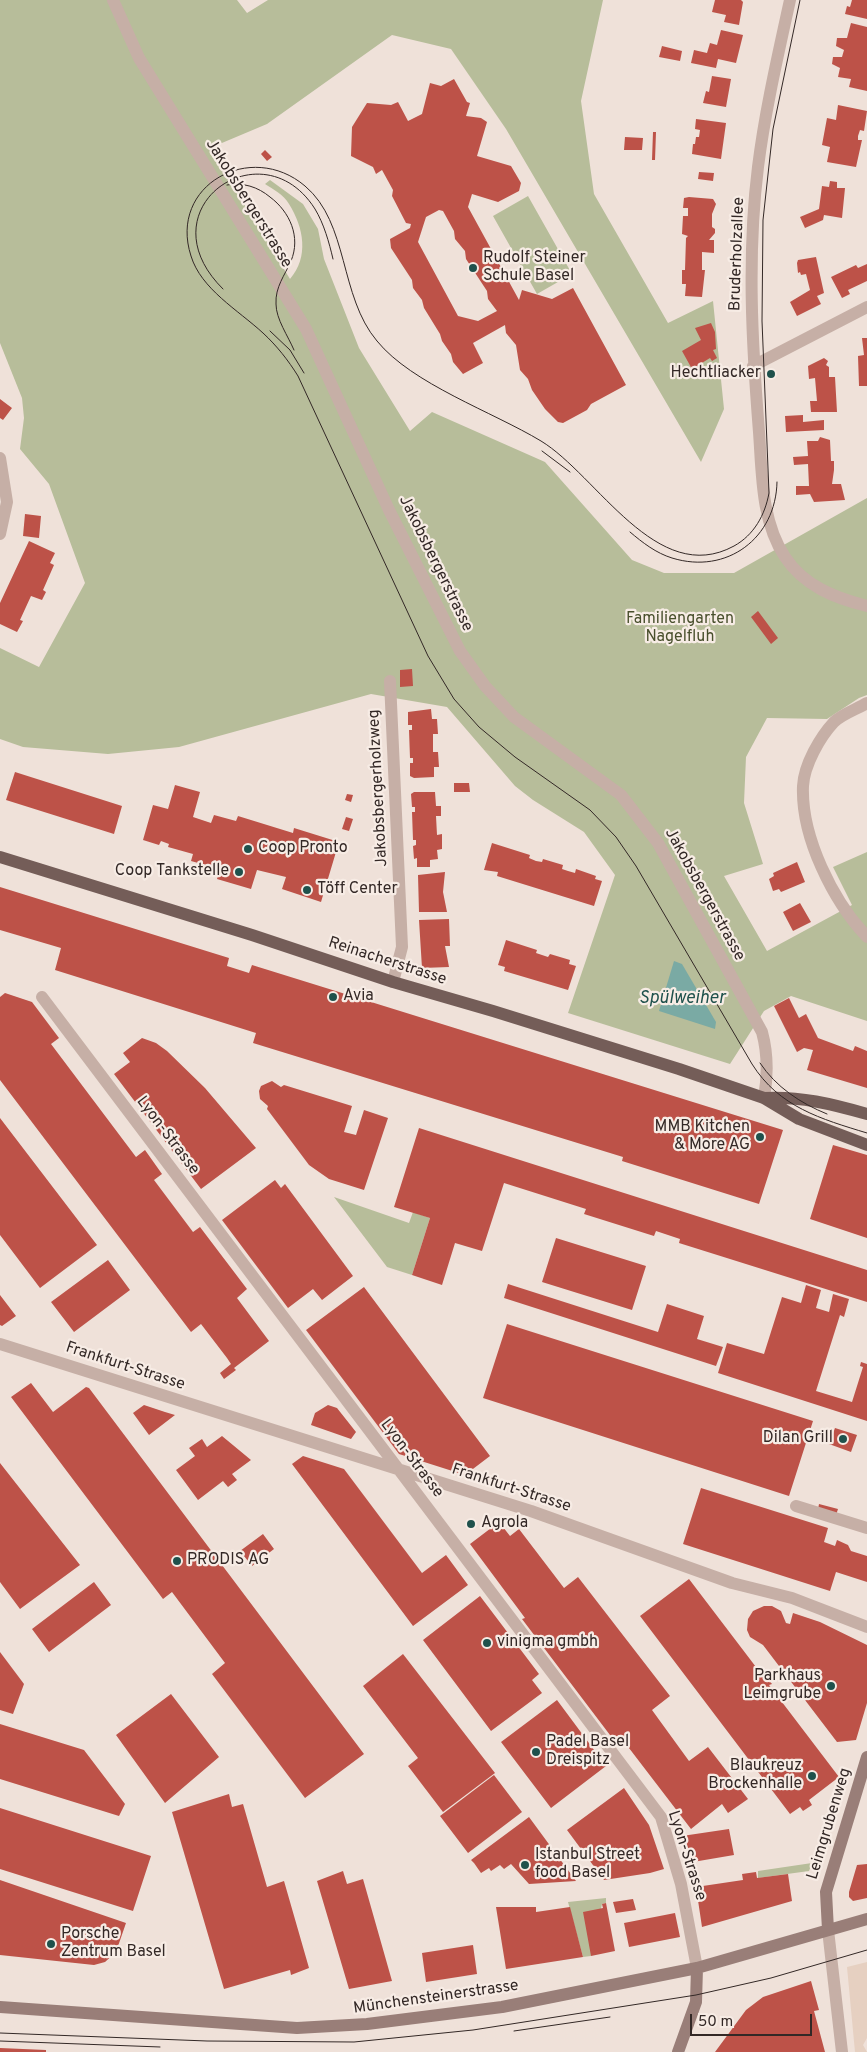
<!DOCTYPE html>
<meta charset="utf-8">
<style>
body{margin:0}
#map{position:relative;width:867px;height:2052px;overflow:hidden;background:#efe1d9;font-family:Overpass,sans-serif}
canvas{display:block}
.scale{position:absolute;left:690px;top:2014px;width:122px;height:22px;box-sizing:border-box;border:2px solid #332826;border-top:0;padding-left:6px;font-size:15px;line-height:18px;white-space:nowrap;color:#332826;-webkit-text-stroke:4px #f7ece5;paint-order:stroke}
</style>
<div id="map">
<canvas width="867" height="2052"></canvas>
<div class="scale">50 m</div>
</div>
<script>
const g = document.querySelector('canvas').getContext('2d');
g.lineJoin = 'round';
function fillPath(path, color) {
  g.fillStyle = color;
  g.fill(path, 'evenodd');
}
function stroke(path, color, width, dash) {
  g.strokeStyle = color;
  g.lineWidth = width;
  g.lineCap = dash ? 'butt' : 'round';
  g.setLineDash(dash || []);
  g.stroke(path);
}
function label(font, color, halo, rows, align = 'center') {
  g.font = font + ' Overpass,sans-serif';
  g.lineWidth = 4.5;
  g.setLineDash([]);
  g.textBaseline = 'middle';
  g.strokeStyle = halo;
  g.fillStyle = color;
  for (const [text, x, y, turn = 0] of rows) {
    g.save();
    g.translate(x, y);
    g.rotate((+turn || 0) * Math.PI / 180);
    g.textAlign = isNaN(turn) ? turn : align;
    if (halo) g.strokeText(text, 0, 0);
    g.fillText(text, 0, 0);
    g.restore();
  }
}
fillPath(new Path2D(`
 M0 0H237L247 13 268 0H603L581 101 594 194 668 323 713 301 724 409 701 462 506 129 451 49 392 35 267 124 210 148 290 279C309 257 304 228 289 204 284 195 273 189 265 184L270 180 303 204 318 229 324 259 359 348 410 431 432 412 545 462 632 560 664 573H734L867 498V695L859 698 827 719 767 718 746 757 744 803 763 864 724 876 767 951 852 905 833 867 867 852V1021L791 996 764 1011 730 1064 568 1013 615 875 584 832 533 800 515 786 447 707 371 694 179 747 108 754 23 747 0 739V648L39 667 85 583 49 484 20 449 24 418 22 398 0 343Z
 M528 196 572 274 537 294 493 216Z
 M334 1197 409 1223 413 1212 430 1218 412 1275 387 1267Z
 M812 1863 809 1871 758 1878V1871Z
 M606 1898V1903L602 1904 591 1956 583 1957 568 1902Z`), '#b7bd9a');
fillPath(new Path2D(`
 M867 1962V2038L863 2045 867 2052H855L847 1967Z`), '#e6d0c1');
fillPath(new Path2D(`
 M674 961 682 964 716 1022 715 1029 659 1011Z`), '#7aaaa4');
fillPath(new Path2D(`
 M715 0H741L743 2 739 25 724 22 726 15 712 12Z
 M852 0H867V19L845 14 847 6 850 7Z
 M851 23 867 27V91L849 87 851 79 838 77 840 68 832 64 833 57H842L844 50 836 46 837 38H847Z
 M721 30 743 35 736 63 718 59 716 68 691 63 694 50 707 53 710 43 717 45Z
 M662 46 682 51 680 61 659 57Z
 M712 76 731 79 726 107 703 103 706 91 709 92Z
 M454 79 467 102 470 103 466 116 481 118 487 122 477 156 511 166 521 183 519 191 498 202 472 194 468 207 519 300 522 290 552 299 573 288 626 385 591 404 587 410 563 423 558 422 545 409 532 390 528 379 520 370 516 345 506 333 505 325 473 343 483 363 463 374 453 362 451 354 442 341 440 334 424 308 422 300 413 288 412 280 391 248 390 239 410 228 411 224 406 223 392 196 393 190 382 170 376 174 373 167 351 156 352 127 367 103 391 105 398 102 408 121 422 114 430 83 441 86ZM439 210 443 211 454 231 455 239 465 251 466 259 487 291 488 299 497 311 478 321 458 316 418 242 426 217Z
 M838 105 867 111 864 131 860 130 858 136V140H862L856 167 827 162 830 147 822 145 827 118 836 120Z
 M696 119 726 123 721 159 692 154 693 144H695L696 137H699L700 130 695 129Z
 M653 132H656L655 160H652Z
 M625 137 643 138 642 150H624Z
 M265 150 272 157 267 161 261 154Z
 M699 172 714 173 713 181 698 179Z
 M830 181 837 182V188H845L842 218 824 215 823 220 805 228 800 217 819 209 822 186 829 187Z
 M689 197 713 199 716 204 712 214V227L715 229V233L709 240H714V253L702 252V270H705L702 297 685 296 686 284H682V270H685L686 238 688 236 682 234 683 216H688V208H683L684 198Z
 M816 257 824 293 817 296 821 304 797 316 790 302 810 290 806 274 801 275 800 272 798 273 797 263 798 260Z
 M867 264V281L848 290 850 294 842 298 831 277 856 265 858 268Z
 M711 323 715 332 716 349 713 350 717 358 712 361 710 358 692 369 682 351 701 340 695 328Z
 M862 338H867V386H859L858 356 864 355Z
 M824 358 828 361 826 365 829 367V377H835L837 412H811L810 401H817L815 378 809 379 808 366Z
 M0 399 12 408 3 420 0 418Z
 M803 415V422L824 420V430L786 432 785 416Z
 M820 437 830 440 831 461H834V470L832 484H841L845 500 814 502 810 494 796 495V486H809L808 464 794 465 793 457 808 456 807 441H818Z
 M25 514 41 516 39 538 23 536Z
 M29 541 55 553 50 563 54 565 43 590 46 592 42 600 31 596 20 620 23 621 17 632 0 624V603Z
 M758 611 778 638 771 644 751 617Z
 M412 669 413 686 400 687V670Z
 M431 709 432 719H437L438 734H433V752H438L439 767H434V777L414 778 410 776V763H413V758H410L409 730H412V725H408V712Z
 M15 772 122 806 114 834 6 800Z
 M454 783H469L470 792H454Z
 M175 785 200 792 193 817 211 823 214 815 236 821 238 816 293 833 294 828 339 842 321 902 282 889 286 877 257 870 251 889 217 879 220 869 191 861 193 854 168 847 169 844 161 841 159 845 143 840 153 805 168 809Z
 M414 792H435L436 806H441V816H436L437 835 442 834V849L437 850 438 859 430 860V867H417V858L414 859 413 846 416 845V840H413L412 812H415V807H412L411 794Z
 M347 794 353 795 351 802 345 800Z
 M346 817 353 819 349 831 342 829Z
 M492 843 530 855 529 858 536 861 542 862 543 859 563 865 562 869 568 871 575 873 576 869 596 876 595 879 602 881 594 906 497 876 498 872 484 870Z
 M797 862 805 882 781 892 779 889 773 891 769 879 774 876 773 873Z
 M445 872 443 892 447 912H419L418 875Z
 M0 887 229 958 227 966 249 973 252 965 783 1130 759 1204 622 1161 623 1157 253 1043 256 1033 55 970 61 948 0 930Z
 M800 903 811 922 793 931 783 912Z
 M449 919 450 946H445L449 967 422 968 419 920Z
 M506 940 537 950 536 953 548 957 550 954 570 960 569 964 576 966 568 990 504 971 505 967 498 965Z
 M5 993 32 1002 59 1038 51 1044 136 1157 145 1150 162 1174 154 1180 193 1232 200 1227 247 1289 237 1298 269 1341 234 1368 236 1370 224 1379 220 1373 231 1364 227 1358 201 1324 191 1332 0 1080V997Z
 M789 998 799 1018 806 1014 818 1038 853 1051 855 1046 867 1051V1088L807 1070 813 1050 804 1048 797 1052 774 1006Z
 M142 1038 156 1043 167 1051 205 1088 256 1148 201 1189 114 1074 130 1062 123 1053Z
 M272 1081 281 1087 284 1085 352 1106 344 1132 356 1135 364 1110 388 1118 364 1190 329 1179 309 1165 267 1109 268 1106 260 1099 259 1091 261 1086Z
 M0 1118 97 1245 40 1288 0 1235Z
 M419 1128 867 1270V1302L679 1243 680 1239 656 1231 654 1236 584 1214 586 1209 504 1183 482 1251 455 1243 442 1285 412 1275 430 1218 394 1207Z
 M833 1145 867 1155V1238L810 1219Z
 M275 1180 281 1188 285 1184 353 1276 322 1300 313 1289 288 1308 222 1220Z
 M556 1238 646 1266 632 1310 542 1282Z
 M108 1260 130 1290 74 1332 51 1302Z
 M508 1284 658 1332 667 1304 704 1316 697 1339 723 1347 716 1366 504 1298Z
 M806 1285 821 1290 816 1308 829 1312 833 1294 849 1299 844 1317 840 1315 816 1391 852 1402 863 1367 860 1366 861 1362 867 1364V1421L718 1373 727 1343 764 1354 782 1297 801 1303Z
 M364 1287 490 1456 465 1475 399 1454 306 1330Z
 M0 1295 16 1316 2 1326 0 1325Z
 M507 1324 813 1421 789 1496 483 1398Z
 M31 1383 53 1412 86 1387 89 1388 364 1754 305 1798 212 1674 225 1663 172 1592 163 1599 11 1397Z
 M144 1405 165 1412 175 1415 149 1435 133 1413Z
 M328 1405 337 1408 356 1432 351 1439 311 1425 315 1413Z
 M835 1428 857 1435 851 1452 829 1444Z
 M222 1436 251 1460 232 1474 237 1480 228 1487 223 1481 198 1500 176 1470 195 1456 189 1448 202 1439 207 1447Z
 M303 1456 344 1469 422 1573 446 1555 468 1585 413 1626 292 1464Z
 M0 1463 80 1565 20 1609 0 1582Z
 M701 1488 828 1528 824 1542 835 1546 837 1540 848 1545 851 1551 867 1556V1582L836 1572 830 1591 683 1544Z
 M819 1504 838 1509 836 1515 818 1509Z
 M499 1522 510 1536 519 1529 564 1588 578 1577 670 1696 652 1710 689 1761 708 1747 748 1799 728 1813 722 1804 691 1829 619 1735 613 1739 522 1619 525 1618 470 1544Z
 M263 1534 274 1549 252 1566 240 1551Z
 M689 1579 759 1671 761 1670 772 1684 769 1685 839 1777 809 1800 812 1805 803 1811 800 1807 790 1814 640 1616Z
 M94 1582 111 1605 49 1652 32 1629Z
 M480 1596 539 1674 532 1680 542 1693 491 1731 423 1640Z
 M764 1606H772L781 1611 786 1623 790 1624 793 1613 820 1622 867 1645V1703L856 1740 837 1742 763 1645 750 1637 747 1630 748 1619 753 1611Z
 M0 1652 24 1684 13 1714 0 1710Z
 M403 1654 495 1773 443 1812 408 1766 418 1758 363 1686Z
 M171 1694 219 1757 165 1803 116 1735Z
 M557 1700 606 1766 551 1808 501 1742Z
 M0 1724 84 1750 125 1804 119 1816 0 1779Z
 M494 1775 522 1812 468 1853 440 1816Z
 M624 1788 649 1825 664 1869 650 1873 604 1880 567 1830Z
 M229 1794 232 1807 243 1804 267 1887 284 1881 309 1968 291 1975 290 1970 224 1989 172 1812Z
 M0 1808 151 1856 133 1911 0 1869Z
 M529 1817 576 1881 529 1884 511 1864 504 1869 500 1865 491 1871 489 1868 481 1873 474 1863 471 1860Z
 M729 1829 734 1855 687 1863 682 1836Z
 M867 1864V1898L853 1901 849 1897V1892L857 1865Z
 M343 1871 347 1884 363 1879 392 1981 349 1989 317 1881Z
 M756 1872 757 1878 788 1874 792 1901 702 1927 696 1887 743 1880 742 1874Z
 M0 1880 126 1923 116 1952 105 1962 94 1965 0 1955Z
 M633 1899 636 1910 616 1913 613 1902Z
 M606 1903 615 1951 591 1956 583 1912 603 1908 602 1904Z
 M496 1907H536V1912L570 1907 583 1957 506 1969Z
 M675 1913 680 1937 629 1947 624 1923Z
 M473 1945 477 1974 426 1982 422 1953Z
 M811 1981 819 2010 814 2011 825 2052H715L746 2010 763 1997Z
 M0 2048 46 2050V2052H0Z`), '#bd5248');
stroke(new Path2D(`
 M113 0 139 58 306 329 389 510 460 651 485 686 514 717 621 795 658 843 762 1032C768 1054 768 1075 764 1098
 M790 0C778 55 765 111 758 167 747 255 752 344 759 432 762 473 761 521 785 557 804 586 835 598 867 606
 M753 366 867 307
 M0 458 7 502 0 534
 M390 681 402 947 393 982
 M867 703C857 709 842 714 834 722 820 737 804 765 803 786 801 837 833 901 867 937
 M42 997 661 1817 681 1884 697 1968
 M0 1344 531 1511 732 1583 792 1598 867 1627
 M796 1506 867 1528
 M828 1930 842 2052`), '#c6afa6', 12);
stroke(new Path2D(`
 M828 1930 826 1892 867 1757
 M0 2007 297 2028 367 2024 502 2007 697 1968 867 1919
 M678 2052 696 2002 697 1968`), '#997e78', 12);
stroke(new Path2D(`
 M0 857 252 935 393 982 493 1011 679 1069 764 1098 799 1119 867 1145
 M764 1098C800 1096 832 1104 867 1114`), '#745d58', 12);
stroke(new Path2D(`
 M800 0 773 129 763 220 762 321 769 493C765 515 754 535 734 546 657 588 597 475 541 441 493 412 412 384 377 341 339 296 349 223 305 186 251 140 168 185 191 256 201 289 238 310 263 333 277 346 288 360 298 376L428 656 454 699 479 727 515 757 590 810 616 837 636 866 752 1064C779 1107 821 1119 867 1133
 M227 185C243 182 258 187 270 197 290 212 301 237 291 261 285 275 275 287 276 304 276 319 288 336 294 350
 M223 289C142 209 262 125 315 209 324 224 329 242 333 259
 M270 331 290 350 304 373
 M542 451 570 472
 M630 532C643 543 656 553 672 558 727 575 776 538 777 482
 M760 1063C776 1087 800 1103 827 1114
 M514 2031 610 2017
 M0 2033 207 2041 354 2042 473 2030 696 1995 771 1978 867 1950
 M0 2041 160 2047`), '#332826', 1);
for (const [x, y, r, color] of [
 [473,268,5,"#1f514c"],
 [771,374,5,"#1f514c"],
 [248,849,5,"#1f514c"],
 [239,872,5,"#1f514c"],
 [307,890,5,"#1f514c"],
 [333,997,5,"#1f514c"],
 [760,1137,5,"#1f514c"],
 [843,1439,5,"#1f514c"],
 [471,1524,5,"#1f514c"],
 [177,1561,5,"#1f514c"],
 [487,1643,5,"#1f514c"],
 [831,1686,5,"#1f514c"],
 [536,1752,5,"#1f514c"],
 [812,1776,5,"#1f514c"],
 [525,1865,5,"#1f514c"],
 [51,1944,5,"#1f514c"]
]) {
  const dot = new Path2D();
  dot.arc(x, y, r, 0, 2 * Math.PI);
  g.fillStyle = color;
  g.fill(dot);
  stroke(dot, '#f7ece5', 2);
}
label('16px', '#332826', '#f7ece5', [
 ["Jakobsbergerstrasse",248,204,58],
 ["Bruderholzallee",738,254,-88],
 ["Jakobsbergerstrasse",435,564,64],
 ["Jakobsbergerholzweg",379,788,-93],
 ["Jakobsbergerstrasse",704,895,61],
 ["Reinacherstrasse",387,962,18],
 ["Lyon-Strasse",167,1136,53],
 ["Frankfurt-Strasse",125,1367,18],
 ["Lyon-Strasse",411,1459,53],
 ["Frankfurt-Strasse",511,1489,18],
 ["Leimgrubenweg",830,1824,-73],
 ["Lyon-Strasse",686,1856,72],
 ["Münchensteinerstrasse",436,1998,-8]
]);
label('16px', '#332826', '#f7ece5', [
 ["Rudolf Steiner",483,259],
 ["Schule Basel",483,277],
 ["Hechtliacker",761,374,"right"],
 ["Coop Pronto",258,849],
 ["Coop Tankstelle",229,872,"right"],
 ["Töff Center",317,890],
 ["Avia",343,997],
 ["MMB Kitchen",750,1128,"right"],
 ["& More AG",750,1146,"right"],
 ["Dilan Grill",833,1439,"right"],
 ["Agrola",481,1524],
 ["PRODIS AG",187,1561],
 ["vinigma gmbh",497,1643],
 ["Parkhaus",821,1677,"right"],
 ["Leimgrube",821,1695,"right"],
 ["Padel Basel",546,1743],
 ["Dreispitz",546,1761],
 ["Blaukreuz",802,1767,"right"],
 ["Brockenhalle",802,1785,"right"],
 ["Istanbul Street",535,1856],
 ["food Basel",535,1874],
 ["Porsche",61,1935],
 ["Zentrum Basel",61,1953]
], 'left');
label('16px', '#484f2c', '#f7ece5', [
 ["Familiengarten",680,620],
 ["Nagelfluh",680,638]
]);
label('italic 18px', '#1f514c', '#f7ece5', [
 ["Spülweiher",682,999]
]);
</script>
